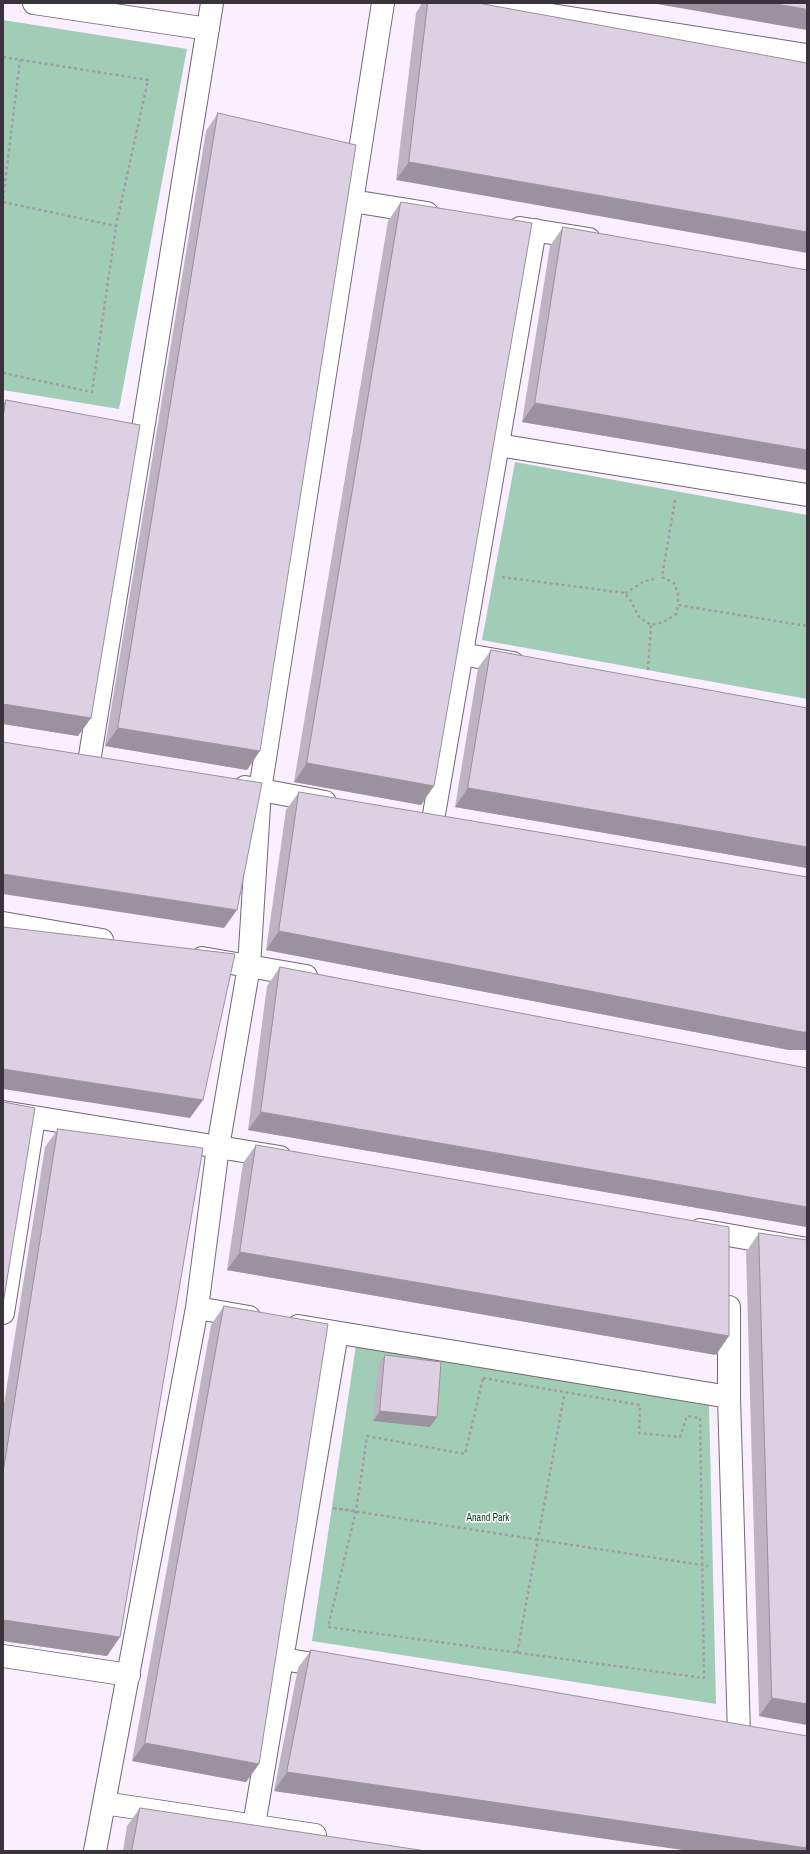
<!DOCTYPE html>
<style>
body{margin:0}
#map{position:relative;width:810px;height:1854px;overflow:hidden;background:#f9effe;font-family:"Archivo Narrow",sans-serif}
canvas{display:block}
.frame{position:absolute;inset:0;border:4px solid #39343c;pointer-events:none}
</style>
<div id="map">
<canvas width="810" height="1854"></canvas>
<div class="frame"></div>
</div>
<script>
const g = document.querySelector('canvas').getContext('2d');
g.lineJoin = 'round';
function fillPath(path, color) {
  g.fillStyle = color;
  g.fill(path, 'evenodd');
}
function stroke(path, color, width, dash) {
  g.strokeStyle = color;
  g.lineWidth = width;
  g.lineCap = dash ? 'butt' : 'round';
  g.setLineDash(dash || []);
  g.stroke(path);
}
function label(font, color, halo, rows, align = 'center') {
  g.font = font + ' "Archivo Narrow",sans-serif';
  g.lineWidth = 3;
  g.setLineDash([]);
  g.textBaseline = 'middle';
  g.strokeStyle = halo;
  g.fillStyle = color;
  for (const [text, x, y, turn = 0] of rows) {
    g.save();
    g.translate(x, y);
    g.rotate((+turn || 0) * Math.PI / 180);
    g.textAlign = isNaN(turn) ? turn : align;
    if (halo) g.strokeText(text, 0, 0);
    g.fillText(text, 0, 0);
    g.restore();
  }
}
fillPath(new Path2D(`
 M3 20 187 49 119 409 3 390Z
 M515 462 807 515V699L482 640Z
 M356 1345 709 1403 716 1704 312 1641Z`), '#a1cdb6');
const street = new Path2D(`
 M34 3 208 29
 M474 3 807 55
 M352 201 427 213
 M520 228 589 239
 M498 445 807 495
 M461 654 513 663
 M89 762 212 3
 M245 787 325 802
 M433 820 535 230
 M3 923 102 940
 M202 958 306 976
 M3 1112 280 1157
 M700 1230 807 1249
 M729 1307V1397L739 1734
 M197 1308 249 1317
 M3 1313 34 1118
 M298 1326 729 1397
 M3 1656 129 1675
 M283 1659 331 1667
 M104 1803 315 1835
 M254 1825 337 1333
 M95 1851 197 1308 218 1147 249 966 260 790 383 3`);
stroke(street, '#736878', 24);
stroke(new Path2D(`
 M3 57 148 80 116 226 92 392 3 373
 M3 199 20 60
 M3 202 116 226
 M675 500 662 577 674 583 678 594V605
 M502 577 625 593 632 603 639 617 651 625 664 622 676 614 678 605 807 626
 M625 593 645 581 654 579
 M648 670 651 625
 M483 1378 640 1405 639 1433 680 1437 687 1416 700 1418 704 1678 328 1627 356 1511 367 1436 465 1454Z
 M333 1508 708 1566
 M334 1508 356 1511
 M517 1653 564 1396`), '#a39ba7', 2.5, [3, 3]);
stroke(street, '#fff', 22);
fillPath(new Path2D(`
 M422 3H478L807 63 396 180 416 13Z
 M218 113 247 770 105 746 206 131Z
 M401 202 421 805 294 782 388 221Z
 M563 227 807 270V470L522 422 550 246Z
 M6 400 91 718 78 736 3 724V404Z
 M491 650 807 708V868L455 807 478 668Z
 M299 792 807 877V1050H789L266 950 286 810Z
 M280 967 807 1068V1227L248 1130 267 986Z
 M58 1129 120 1637 107 1656 3 1641V1410L45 1147Z
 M256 1145 716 1355 227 1270 243 1163Z
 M759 1233 807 1240V1725L759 1716 746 1252Z
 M224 1306 259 1764 246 1782 132 1761 211 1325Z
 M385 1355 430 1427 373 1421 378 1365Z
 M311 1650 807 1851H690L274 1791 298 1668Z
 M140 1808 426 1851H123L127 1826Z`), '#bdb3c2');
fillPath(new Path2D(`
 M651 3H771L807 9V30Z
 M409 162 807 232V253L396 180Z
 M535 403 807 450V470L522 422Z
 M3 704 91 718 78 736 3 724Z
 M118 728 260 751 247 770 105 746Z
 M307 763 434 786 421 805 294 782Z
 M468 788 807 847V868L455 807Z
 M3 874 237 910 224 928 3 894Z
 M279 931 807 1032V1050H789L266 950Z
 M3 1069 203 1100 190 1118 3 1089Z
 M261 1112 807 1207V1227L248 1130Z
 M240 1252 729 1336 716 1355 227 1270Z
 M380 1411 437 1417 430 1427 373 1421Z
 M3 1620 120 1637 107 1656 3 1641Z
 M772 1698 807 1704V1725L759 1716Z
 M145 1743 259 1764 246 1782 132 1761Z
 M287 1772 807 1848V1851H690L274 1791Z`), '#9a929e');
const building = new Path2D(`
 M428 3H478L807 63V232L409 162Z
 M771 3H807V9Z
 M218 113 356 145 260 751 118 728Z
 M401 202 532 223 434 786 307 763Z
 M563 227 807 270V450L535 403Z
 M6 400 140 425 91 718 3 704V418Z
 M491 650 807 708V847L468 788Z
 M3 742 262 783 237 910 3 874Z
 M299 792 807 877V1032H802L279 931Z
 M3 927 235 954 203 1100 3 1069Z
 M280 967 807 1068V1207L261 1112Z
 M3 1102 35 1108 3 1304Z
 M58 1129 203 1148 120 1637 3 1620V1473Z
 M256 1145 729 1227V1336L240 1252Z
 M759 1233 807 1240V1704L772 1698Z
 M224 1306 328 1324 259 1764 145 1743Z
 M385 1355 441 1362 437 1417 380 1411Z
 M311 1650 807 1736V1848L287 1772Z
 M140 1808 426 1851H132Z`);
fillPath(building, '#dcd0e2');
stroke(building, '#9a929e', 1);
label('10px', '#073321', '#fff', [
 ["Anand Park",488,1518]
]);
</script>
